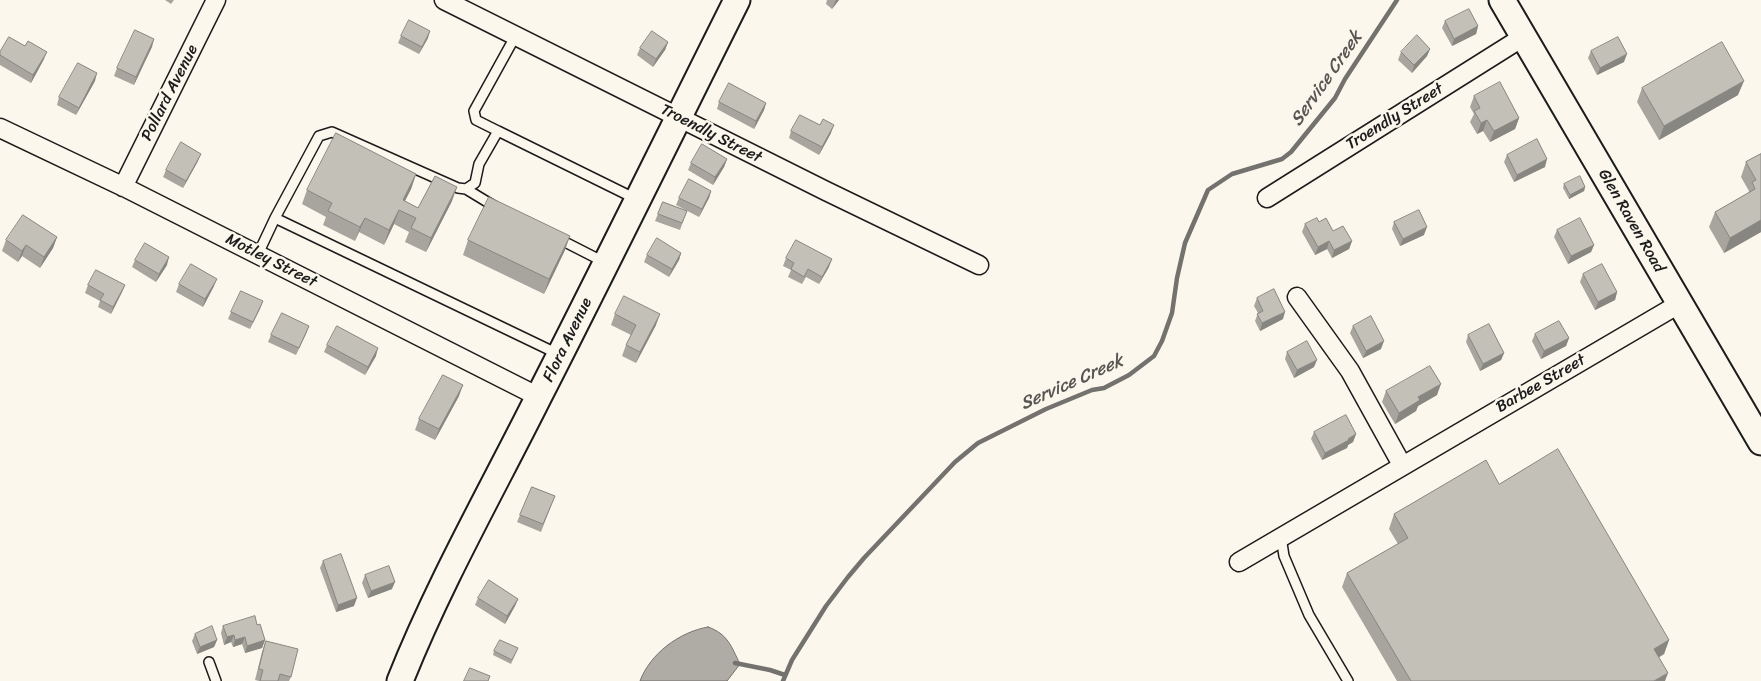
<!DOCTYPE html>
<style>
body{margin:0}
canvas{display:block;background:#fbf7ec}
</style>
<canvas width="1761" height="681"></canvas>
<script>
const g = document.querySelector('canvas').getContext('2d');
g.lineJoin = 'round';
function fillPath(path, color) {
  g.fillStyle = color;
  g.fill(path, 'evenodd');
}
function stroke(path, color, width, dash) {
  g.strokeStyle = color;
  g.lineWidth = width;
  g.lineCap = dash ? 'butt' : 'round';
  g.setLineDash(dash || []);
  g.stroke(path);
}
function label(font, color, halo, rows, align = 'center') {
  g.font = font + ' Sriracha,sans-serif';
  g.lineWidth = 5;
  g.setLineDash([]);
  g.textBaseline = 'middle';
  g.strokeStyle = halo;
  g.fillStyle = color;
  for (const [text, x, y, turn = 0] of rows) {
    g.save();
    g.translate(x, y);
    g.rotate((+turn || 0) * Math.PI / 180);
    g.textAlign = isNaN(turn) ? turn : align;
    if (halo) g.strokeText(text, 0, 0);
    g.fillText(text, 0, 0);
    g.restore();
  }
}
const water = new Path2D(`
 M708 627C728 634 731 646 740 664L727 681H640C650 654 679 632 708 627Z`);
fillPath(water, '#afaca5');
stroke(water, '#74726e', 1);
stroke(new Path2D(`
 M735 663 770 670 785 675
 M783 681 792 660 826 606 848 577 864 558 955 462 978 443 1046 409 1092 390 1104 388 1129 375 1154 356 1162 341 1172 313 1177 278 1185 243 1208 190 1232 174 1282 159 1291 152 1335 98 1345 79 1397 0`), '#74726e', 4.5);
const lane = new Path2D(`
 M498 131 636 199
 M466 189 494 206
 M275 218 319 136 332 132 458 188 466 189 475 183 479 164 498 131 476 120 474 111 516 35
 M557 238 606 263
 M258 254 275 218 558 354
 M1281 537 1284 556 1309 615 1348 681
 M209 662 216 681`);
const street = new Path2D(`
 M444 0 826 191 979 265
 M0 128 126 188 539 397
 M123 187 216 0
 M1267 198 1523 37
 M1297 297 1350 371 1402 465
 M1239 562 1679 304`);
const secondary = new Path2D(`
 M1502 0 1761 442
 M400 681C439 583 492 490 539 396 606 265 671 132 737 0`);
stroke(lane, '#1c1c1c', 12);
stroke(street, '#1c1c1c', 21);
stroke(secondary, '#1c1c1c', 29);
stroke(lane, '#fbf7ec', 9);
stroke(street, '#fbf7ec', 18);
stroke(secondary, '#fbf7ec', 25);
fillPath(new Path2D(`
 M165 0H174L171 4Z
 M827 0H839L832 9 826 4Z
 M1445 21 1478 26 1476 34 1452 46 1442 28Z
 M401 36 428 38 419 54 398 43Z
 M154 39 134 85 114 76 117 68Z
 M668 42 665 50 653 67 637 55 640 48Z
 M1430 49 1427 56 1412 73 1398 60 1401 52Z
 M1591 51 1624 62 1597 75 1588 58Z
 M0 52 44 59 31 83 0 65Z
 M95 81 76 115 57 105 59 97Z
 M1642 88 1738 95 1659 140 1637 102Z
 M1474 96 1519 118 1515 129 1490 142 1483 131 1477 134 1470 122 1474 114 1470 107Z
 M719 102 766 103 764 110 754 129 717 109Z
 M791 131 831 133 819 155 789 138Z
 M1761 154V232L1724 253 1709 227 1715 212 1748 193 1749 191 1741 177 1746 162Z
 M1507 155 1545 167 1514 182 1504 162Z
 M727 159 724 167 713 185 688 170 691 163Z
 M198 161 183 188 163 177 166 170Z
 M416 174 411 189 405 201 418 208 452 201 426 252 405 242 409 232 394 224 384 245 359 232 355 241 323 225 326 217 302 204 307 190Z
 M1564 184 1585 187 1584 191 1569 199 1563 188Z
 M711 191 709 198 699 217 676 205 679 198Z
 M663 202 687 211 680 230 655 221Z
 M1319 222 1333 231 1352 241 1349 249 1332 258 1327 249 1315 255 1302 232 1305 224Z
 M1394 222 1424 235 1400 246 1392 229Z
 M1557 230 1594 245 1591 252 1568 264 1554 237Z
 M57 237 53 248 40 268 22 256 18 262 2 251 6 240Z
 M468 240 565 250 544 294 463 255Z
 M681 253 679 260 669 277 644 262 647 255Z
 M786 258 829 267 819 284 806 277 802 284 788 277 791 270 783 266Z
 M135 260 167 265 156 282 132 267Z
 M1583 274 1617 292 1615 300 1595 310 1580 282Z
 M179 284 214 286 203 307 176 292Z
 M88 285H125L122 292 111 314 98 307 100 301 85 293Z
 M1257 298 1283 319 1260 331 1255 321 1258 313 1254 306Z
 M263 301 250 329 228 319 231 312Z
 M615 314 656 325 636 363 622 356 626 345 631 335 611 325Z
 M309 326 296 355 268 342 271 335Z
 M1353 326 1381 349 1363 358 1350 333Z
 M1535 334 1569 338 1566 346 1541 359 1532 341Z
 M1468 335 1504 353 1501 360 1480 371 1466 342Z
 M327 345 376 356 365 375 324 352Z
 M1287 352 1314 367 1294 378 1285 359Z
 M1386 391 1437 395 1418 406 1416 411 1395 424 1382 402Z
 M459 396 435 440 415 430 419 419Z
 M1314 432 1356 434 1353 442 1348 445 1347 448 1322 460 1311 439Z
 M1499 484 1669 640 1664 654 1658 658 1665 681H1397L1342 587 1347 573 1398 544 1389 529 1394 514Z
 M532 487 555 496 541 532 517 522Z
 M323 561 354 606 336 612 320 568Z
 M365 575 392 589 368 598 362 583Z
 M478 598 518 599 515 606 505 624 475 605Z
 M257 625 265 640 262 648 245 653 242 644 233 647 231 642 224 645 221 633 223 626Z
 M195 634 217 640 214 647 197 654 192 641Z
 M266 641 291 677 289 681H259L255 680 262 652Z
 M518 648 511 664 493 655 494 651Z`), '#a8a59e');
fillPath(new Path2D(`
 M836 0H839L832 9 835 2Z
 M1478 26 1476 34 1452 46 1454 39Z
 M430 31 428 38 419 54 422 47Z
 M154 39 152 47 134 85 136 77Z
 M668 42 665 50 653 67 656 59Z
 M1430 49 1427 56 1412 73 1414 65Z
 M47 52 44 59 31 83 33 75Z
 M1627 54 1624 62 1597 75 1600 68Z
 M97 73 95 81 76 115 79 108Z
 M1744 81 1738 95 1659 140 1664 126Z
 M766 103 764 110 754 129 756 121Z
 M1519 118 1515 129 1490 142 1494 131Z
 M1487 120 1483 131 1477 134 1481 123Z
 M834 125 831 133 819 155 822 147Z
 M201 154 198 161 183 188 186 181Z
 M727 159 724 167 713 185 715 177Z
 M1547 159 1545 167 1514 182 1517 175Z
 M416 174 411 189 400 210 403 200Z
 M457 187 452 201 426 252 431 238Z
 M1585 187 1584 191 1569 199 1570 195Z
 M711 191 709 198 699 217 702 209Z
 M399 210 394 224 384 245 389 230Z
 M365 218 359 232 355 241 360 227Z
 M1761 220V232L1724 253 1730 238Z
 M1427 227 1424 235 1400 246 1403 239Z
 M570 236 565 250 544 294 549 279Z
 M57 237 53 248 40 268 44 257Z
 M1329 241 1327 249 1315 255 1318 247Z
 M1352 241 1349 249 1332 258 1334 250Z
 M26 245 22 256 18 262 22 251Z
 M1594 245 1591 252 1568 264 1571 256Z
 M681 253 679 260 669 277 672 269Z
 M169 257 167 265 156 282 159 274Z
 M832 259 829 267 819 284 822 277Z
 M217 279 214 286 203 307 205 299Z
 M125 285 122 292 111 314 113 307Z
 M1617 292 1615 300 1595 310 1598 302Z
 M263 301 260 309 250 329 253 322Z
 M1285 312 1283 319 1260 331 1262 323Z
 M660 314 656 325 636 363 640 352Z
 M309 326 306 334 296 355 299 348Z
 M1569 338 1566 346 1541 359 1544 351Z
 M1384 341 1381 349 1363 358 1366 351Z
 M378 348 376 356 365 375 368 367Z
 M1504 353 1501 360 1480 371 1483 364Z
 M1317 360 1314 367 1294 378 1297 370Z
 M1441 384 1437 395 1418 406 1416 411 1395 424 1399 413 1418 397Z
 M463 385 459 396 435 440 439 429Z
 M1356 434 1353 442 1348 445 1347 448 1322 460 1325 453Z
 M395 582 392 589 368 598 371 591Z
 M357 598 354 606 336 612 338 605Z
 M518 599 515 606 505 624 507 616Z
 M234 635 231 642 224 645 227 637Z
 M245 637 242 644 233 647 235 640Z
 M217 640 214 647 197 654 200 647Z
 M265 640 262 648 245 653 247 646Z
 M1669 640 1664 654 1648 664 1654 649Z
 M1668 673 1665 681H1654Z`), '#888681');
const building = new Path2D(`
 M1469 9 1478 26 1454 39 1445 21Z
 M409 20 430 31 422 47 401 36Z
 M135 30 154 39 136 77 117 68Z
 M652 31 668 42 656 59 640 48Z
 M1417 35 1430 49 1414 65 1401 52Z
 M9 37 25 46 28 41 47 52 33 75 0 55V52Z
 M1618 37 1627 54 1600 68 1591 51Z
 M1722 42 1744 81 1664 126 1642 88Z
 M78 63 97 73 79 108 59 97Z
 M1500 82 1519 118 1494 131 1487 120 1481 123 1474 111 1480 108 1474 96Z
 M729 83 766 103 756 121 719 102Z
 M800 115 820 125 823 119 834 125 822 147 791 131Z
 M336 133 416 174 403 200 418 208 435 176 457 187 431 238 411 228 416 218 399 210 389 230 365 218 360 227 328 211 332 203 307 190Z
 M1537 139 1547 159 1517 175 1507 155Z
 M181 142 201 154 186 181 166 170Z
 M702 144 727 159 715 177 691 163Z
 M1761 154V220L1730 238 1715 212 1755 189 1752 182 1756 180 1746 162Z
 M1580 176 1585 187 1570 195 1564 184Z
 M689 179 711 191 702 209 679 198Z
 M489 197 570 236 549 279 468 240Z
 M663 202 687 211 682 223 658 214Z
 M1419 210 1427 227 1403 239 1394 222Z
 M23 215 57 237 44 257 26 245 22 251 6 240Z
 M1317 218 1319 222 1326 218 1333 231 1343 226 1352 241 1334 250 1329 241 1318 247 1305 224Z
 M1580 218 1594 245 1571 256 1557 230Z
 M657 238 681 253 672 269 647 255Z
 M796 240 832 259 822 277 808 269 804 277 791 269 794 263 786 258Z
 M145 243 169 257 159 274 135 260Z
 M191 264 217 279 205 299 179 284Z
 M1602 264 1617 292 1598 302 1583 274Z
 M96 270 125 285 113 307 100 300 104 294 88 285Z
 M1274 289 1285 312 1262 323 1257 314 1263 311 1257 298Z
 M241 291 263 301 253 322 231 312Z
 M624 296 660 314 640 352 626 345 636 325 615 314Z
 M282 313 309 326 299 348 271 335Z
 M1371 316 1384 341 1366 351 1353 326Z
 M1559 321 1569 338 1544 351 1535 334Z
 M1489 324 1504 353 1483 364 1468 335Z
 M337 326 378 348 368 367 327 345Z
 M1307 341 1317 360 1297 370 1287 352Z
 M1430 366 1441 384 1418 397 1420 400 1399 413 1386 391Z
 M443 375 463 385 439 429 419 419Z
 M1346 415 1356 434 1348 439 1349 440 1325 453 1314 432Z
 M1558 449 1669 640 1654 649 1668 673 1654 681H1411L1347 573 1408 538 1394 514 1486 460 1499 484Z
 M532 487 555 496 543 524 520 515Z
 M341 554 357 598 338 605 323 561Z
 M389 566 395 582 371 591 365 575Z
 M489 580 518 599 507 616 478 598Z
 M255 616 257 625 260 624 265 640 247 646 245 637 235 640 234 635 227 637 223 626Z
 M212 626 217 640 200 647 195 634Z
 M500 640 518 648 512 660 494 651Z
 M266 641 298 649 291 677 280 674 278 681H260L263 670 259 669Z
 M470 668 490 676 488 681H464Z`);
fillPath(building, '#c3c0b8');
stroke(building, '#888681', 1);
label('16px', '#1c1c1c', '#fbf7ec', [
 ["Pollard Avenue",170,93,-63],
 ["Troendly Street",1395,117,-32],
 ["Troendly Street",711,134,27],
 ["Glen Raven Road",1631,221,60],
 ["Motley Street",271,261,27],
 ["Flora Avenue",568,340,-64],
 ["Barbee Street",1541,384,-30]
]);
label('italic 18px', '#575653', '#fbf7ec', [
 ["Service Creek",1327,79,-55],
 ["Service Creek",1072,383,-24]
]);
</script>
